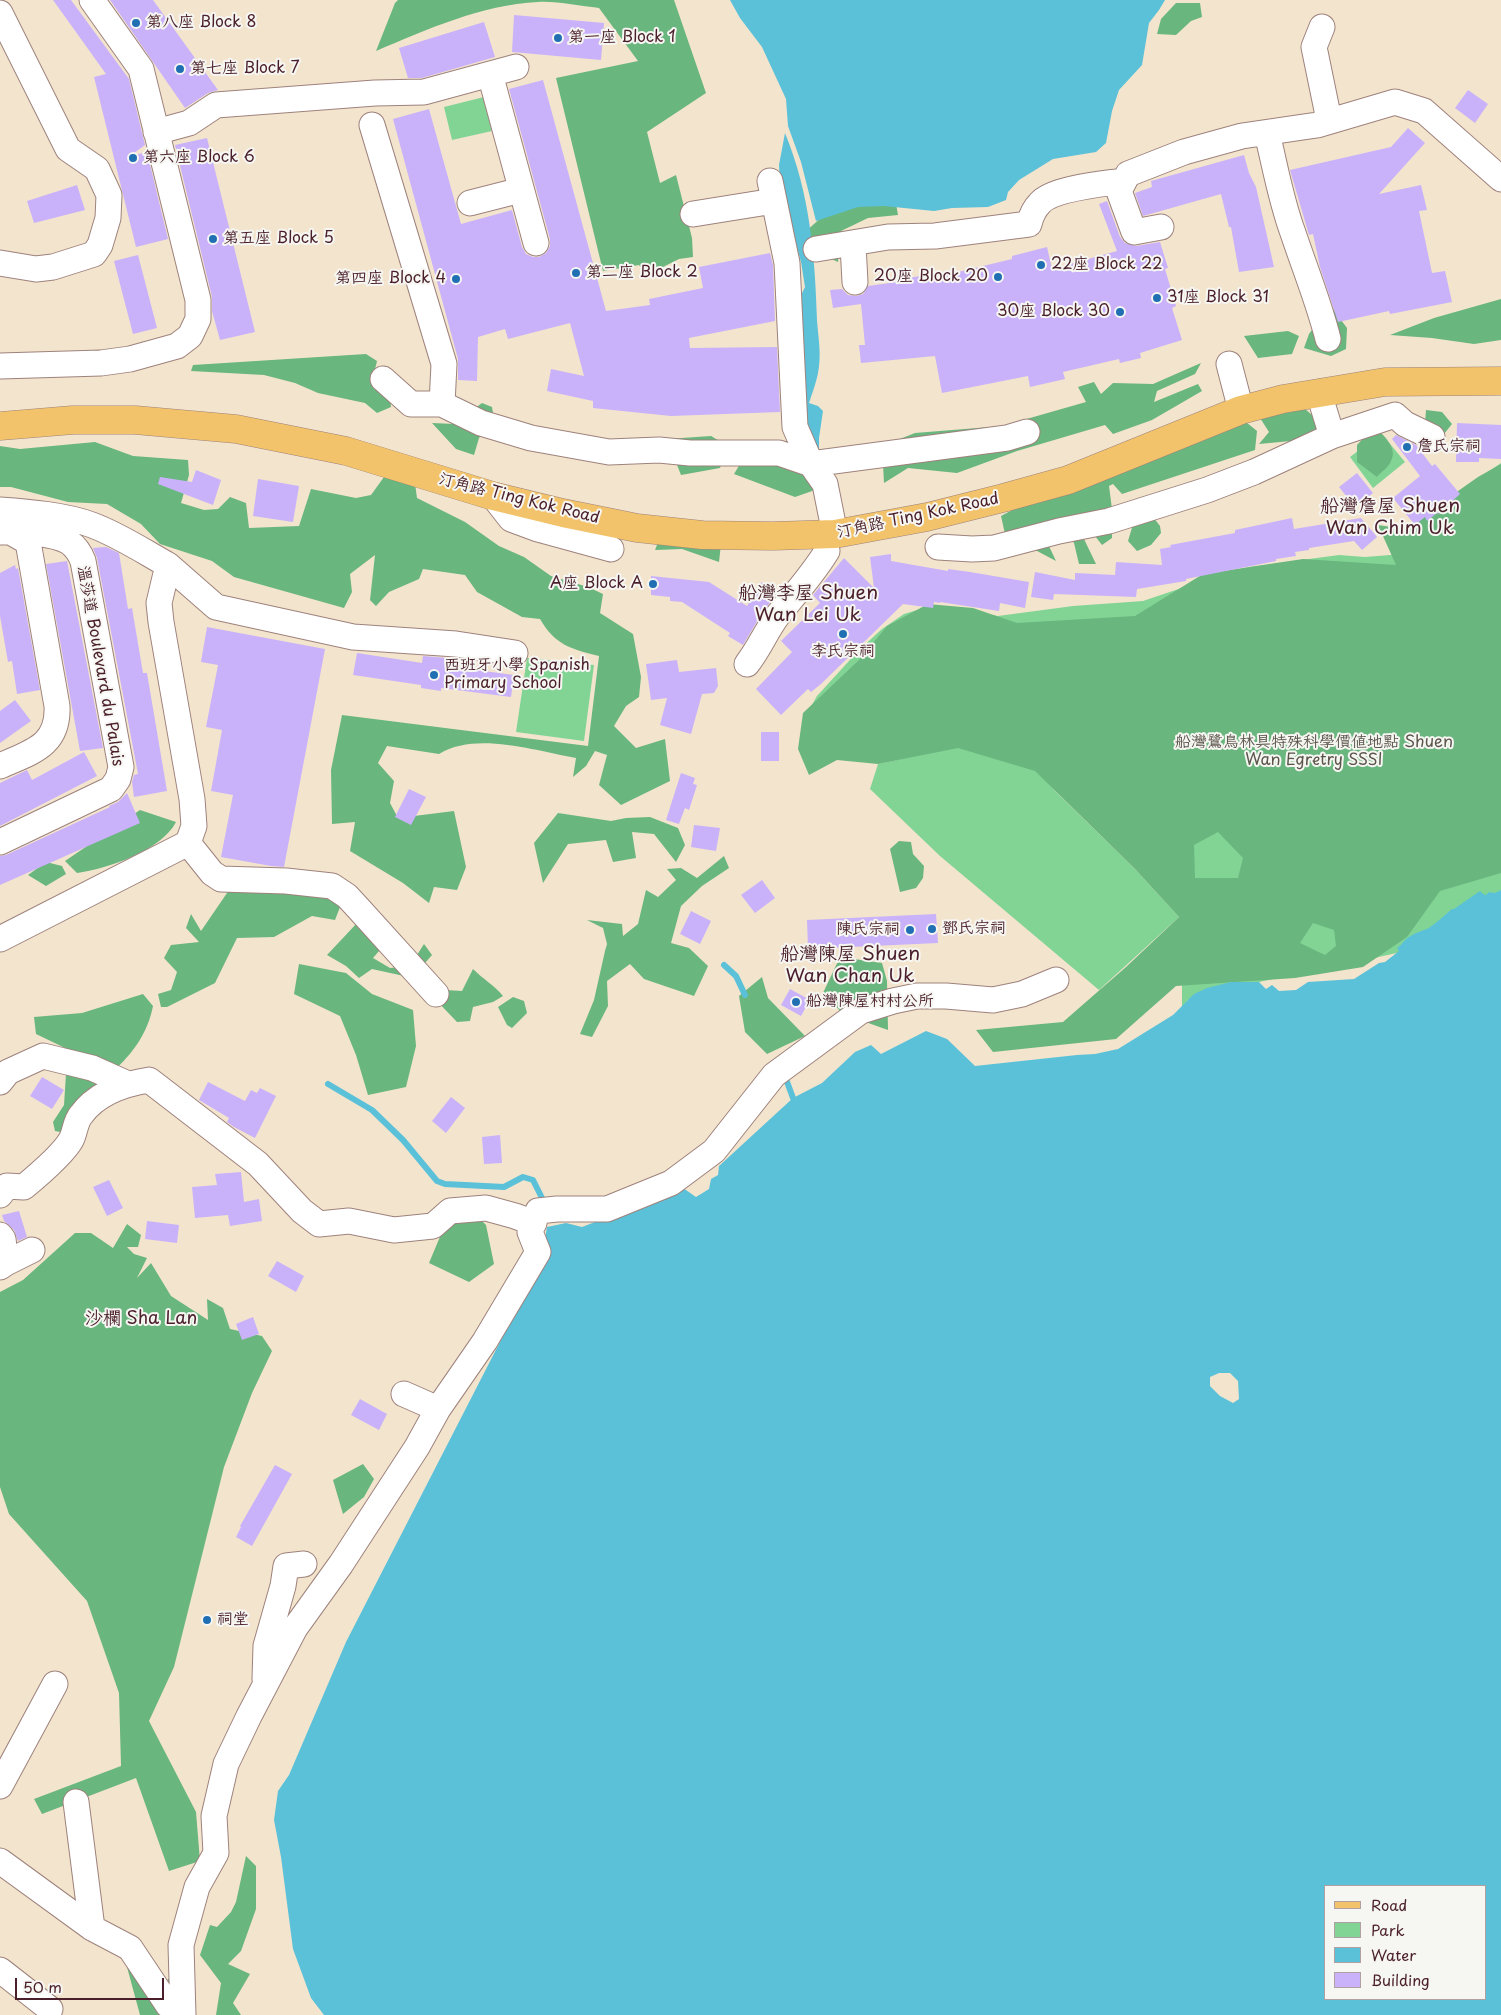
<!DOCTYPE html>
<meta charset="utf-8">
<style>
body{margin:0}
#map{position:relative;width:1501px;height:2015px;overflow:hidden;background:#f3e4ce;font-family:"Playpen Sans",sans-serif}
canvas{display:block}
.legend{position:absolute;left:1324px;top:1885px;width:162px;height:115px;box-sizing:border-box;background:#f6f6f2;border:1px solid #b1a0a2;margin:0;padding:6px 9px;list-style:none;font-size:15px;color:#4a1f2b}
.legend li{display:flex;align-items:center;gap:10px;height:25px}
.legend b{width:25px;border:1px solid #b1a0a2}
.scale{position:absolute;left:15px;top:1978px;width:149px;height:22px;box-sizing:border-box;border:2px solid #4a1f2b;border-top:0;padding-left:6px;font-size:15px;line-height:18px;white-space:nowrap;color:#4a1f2b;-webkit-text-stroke:4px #f6f6f2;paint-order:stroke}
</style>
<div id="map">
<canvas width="1501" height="2015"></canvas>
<ul class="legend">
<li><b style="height:6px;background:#f2c36a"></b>Road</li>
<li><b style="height:14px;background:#82d495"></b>Park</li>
<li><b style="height:14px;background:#5bc1d8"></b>Water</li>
<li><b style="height:14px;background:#c9b2fa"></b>Building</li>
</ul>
<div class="scale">50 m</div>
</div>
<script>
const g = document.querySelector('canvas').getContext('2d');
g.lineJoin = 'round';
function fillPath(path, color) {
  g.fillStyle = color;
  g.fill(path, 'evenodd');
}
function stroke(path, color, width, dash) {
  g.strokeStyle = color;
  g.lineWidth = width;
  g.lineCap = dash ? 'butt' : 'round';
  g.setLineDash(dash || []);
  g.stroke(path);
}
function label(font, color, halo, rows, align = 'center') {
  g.font = font + ' "Playpen Sans","LXGW WenKai TC",sans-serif';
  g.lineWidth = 4;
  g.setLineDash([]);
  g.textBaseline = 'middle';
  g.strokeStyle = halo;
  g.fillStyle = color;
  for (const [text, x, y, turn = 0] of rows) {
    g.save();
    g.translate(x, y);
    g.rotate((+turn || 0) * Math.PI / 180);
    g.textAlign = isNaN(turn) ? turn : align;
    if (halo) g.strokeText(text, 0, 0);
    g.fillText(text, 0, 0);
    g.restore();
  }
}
fillPath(new Path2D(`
 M484 97 492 131 452 140 444 107Z
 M1381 433 1405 462 1373 488 1350 457Z
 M1501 463V923L1401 952 1343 965 1259 982H1231L1188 1000 1182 1007V890L1052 788 1135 869 1179 917 1099 990 940 856 870 789 878 764 924 754 841 760 827 757 805 717 817 696 859 650 882 629 904 614 927 607 998 616 1073 606 1143 601 1232 571 1250 567 1339 555 1365 557 1403 554 1482 476Z
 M527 658 594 665 584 741 516 732Z`), '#82d495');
fillPath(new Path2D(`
 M398 0H674L706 93 647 132 660 183 676 175 692 238 693 257 679 259 647 275 639 265 603 271 556 78 638 61 599 8C579 6 558 1 538 2 481 5 428 29 376 51L395 3Z
 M1176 3H1200L1202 17 1191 21 1176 35 1157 34 1161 19Z
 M895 198 898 215 868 218 841 231 838 262 802 246 805 232 841 200Z
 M1501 299V340L1474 344 1432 338 1390 335 1434 318Z
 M1330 305 1347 328 1346 349 1331 356 1304 348 1309 334Z
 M1288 331 1299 336 1292 354 1258 358 1244 336Z
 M366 354 377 361 373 378 374 389 390 397 391 407 377 413 365 403 318 393 295 383 264 375 191 371 193 365Z
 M1201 363 1195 374 1157 391 1154 402 1198 384 1202 391 1152 420 1113 434 1105 425 1017 451 957 473 908 468 884 483 882 446 915 433 1002 426 1086 402 1078 387 1094 382 1101 394 1113 383 1153 384Z
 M1297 402 1320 422 1312 439 1259 444 1269 432 1253 407Z
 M482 403 492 407 494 419 479 438 474 455 456 449 432 423 454 424Z
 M1426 410 1442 412 1452 424 1444 434 1425 423Z
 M1241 418 1257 431 1255 450 1122 494 1113 484 1109 486 1112 509V538L1102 545 1095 536 1084 539 1096 564H1079L1074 543 1060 525 1048 544 1056 561 1005 534 1001 516 1035 498Z
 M1374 427C1384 435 1398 448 1391 461 1389 467 1381 472 1377 477L1357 462V445Z
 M711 436 728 446 720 468 681 475 667 439Z
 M788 441 815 490 795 497 734 474 751 446Z
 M95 442 133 456 188 460 189 475 181 503 204 510 218 509 230 497 246 503 249 528 299 526 311 489 356 498 371 495 397 459 412 462 417 498 465 522 499 546 524 557 551 576 588 587 603 594 600 613 633 634 641 677 639 697 626 706 614 726 636 748 665 739 670 781 621 805 599 785 607 755 595 751 586 766 573 777 576 758C536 751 476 731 439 754L387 746 378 763 394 781 390 803 398 818 454 811 466 867 457 890 434 887 429 903 403 883 350 851 355 822 332 824 331 770 342 715 588 746 599 656C571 649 555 645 540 619L522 617 477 592 465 575 423 569 419 579 389 592 376 606 370 600 375 555 350 574 352 592 344 608 234 577 212 561 160 544 141 524 107 504 68 502 11 487H0V446L20 449Z
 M1501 464V873L1440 891 1407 937 1363 967 1295 978 1176 986 1116 1039 993 1052 976 1030 1063 1022 1126 967 1179 917 1135 869 1035 771 958 748 878 764 837 760 809 775 798 749 803 713 859 660 887 626 928 604 973 608 1017 623 1135 616 1203 574 1303 559 1396 565 1378 525 1404 529 1478 477ZM1218 832 1243 858 1238 878H1195L1194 845ZM1313 923 1334 930 1336 946 1325 955 1300 943Z
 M1153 517 1160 526 1161 533 1151 545 1137 551 1128 541 1134 521Z
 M664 527 721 544 719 562 682 549 655 550Z
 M140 810 176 822C162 850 107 869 77 873L65 861Z
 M558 813 611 821 626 818 650 817 678 828 685 845 676 862 654 834 632 832 636 858 613 862 606 840 568 844 543 883 534 843Z
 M899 841 911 842 913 854 924 866 923 878 916 888 900 892 890 849Z
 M724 856 729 868 702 886 681 906 671 943 689 948 708 966 694 996 644 979 630 964 607 981 608 1006 592 1037 580 1034 594 1000 605 951 607 944 603 928 587 920 622 924 623 936 638 924 646 890 658 897 676 880 667 869 681 868 697 878Z
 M46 862 62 866 66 874 46 886 28 875Z
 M238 877 326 885 340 907 335 920 312 916 274 937 237 938 215 983 167 1007H161L158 994 171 990 177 972 164 958 171 945 199 942 186 928 191 914 201 931Z
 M358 922 392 947 379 951 373 958 390 968 410 966 424 944 432 955 418 971 404 976 372 969 359 978 346 966 327 955Z
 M840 957 882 963 887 981 888 1030 843 1014 823 993Z
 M299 964 346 973 372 994 413 1010 416 1046 406 1087 368 1095 356 1055 340 1016 294 994Z
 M473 969C483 979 494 985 503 996L493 1002 473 1007 470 1021 457 1022 437 1001 446 990 462 991Z
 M762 977 768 998 805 1036 767 1054 745 1032 739 996Z
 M143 994 153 1006C148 1032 133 1054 113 1071L36 1034 34 1017 82 1013Z
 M513 997 524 1001 527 1013 512 1028 507 1025 498 1007Z
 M74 1067 103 1080 66 1133 55 1131 53 1122 64 1105 66 1074Z
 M464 1203 486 1225 494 1264 469 1282 429 1263 442 1232Z
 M127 1224 141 1235 138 1247H127L134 1254 147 1258 137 1278 151 1263 171 1296 208 1320 207 1299 223 1308 230 1329 262 1336 272 1351 252 1393 224 1467 174 1667 149 1721 196 1812 200 1861 169 1871 136 1778 42 1814 34 1799 121 1766 119 1693 87 1601 9 1514 0 1487V1292L23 1280 75 1233H91L113 1248Z
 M363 1464 374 1479 364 1497 343 1514 333 1480Z
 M246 1856 256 1866V1909L241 1951 228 1964 250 1974 233 2003 241 2015H216L221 1983 200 1955 210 1925 217 1927 231 1912 236 1902Z
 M127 1967 154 1994 176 1971 189 2015H140Z`), '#69b67e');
fillPath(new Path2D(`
 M730 0H1165L1159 10 1149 23 1142 65 1119 90 1112 111 1106 143 1096 152 1053 159 1019 180 1008 192 1006 200 988 207 952 208 934 211 884 206 858 207 816 221 801 162 788 126 786 99 762 47 740 18Z
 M785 133C810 194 815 255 817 320 818 335 821 351 819 366 818 378 813 391 809 403L818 406 823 411 819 438V459L805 441 800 297 805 287 801 262 780 184 779 165Z
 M1501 890V2015H324L311 1998 293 1949 281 1857 274 1820 278 1791 289 1775 346 1642 541 1262 547 1227 566 1223 582 1227 683 1188 696 1197 709 1189 711 1179 718 1175 719 1166 793 1098 822 1083 855 1052 871 1045 881 1054 926 1031 947 1039 975 1066 1077 1055 1095 1054 1118 1049 1173 1015 1194 994 1207 988 1231 982H1259L1266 989 1272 985 1279 991 1296 990 1308 982 1354 979 1379 963 1385 962 1399 951 1397 948C1402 945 1404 940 1409 937 1415 933 1421 931 1427 929 1433 926 1446 914 1452 909H1454L1480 891 1483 894 1486 895 1489 892 1495 893ZM1219 1373H1230L1238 1381 1239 1399 1233 1403 1220 1396 1210 1386V1377ZM1325 1886H1485V1999H1325Z`), '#5bc1d8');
stroke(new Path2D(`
 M724 965 736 976 745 995
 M786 1079 793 1098
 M328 1084 372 1110 403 1140 437 1181 445 1184 504 1187 523 1177 533 1180 546 1206`), '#5bc1d8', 6);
fillPath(new Path2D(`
 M53 0H71L129 79 145 145 130 156 147 152 168 239 136 247 94 77 106 74Z
 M110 0H153L218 90 208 93 185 108Z
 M514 15 604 23 601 60 512 52Z
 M484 22 495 57 422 78H408L399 48Z
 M543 80 606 311 650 305 649 299 703 288 699 267 770 253 773 265 775 321 689 338 690 348 777 347 780 412 671 416 593 408V401L547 391 551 369 584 376 570 323 508 339 505 329 478 337 477 381 458 380V359L393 119 429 109 461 224 512 210 522 247 526 254 533 257H539L546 253 550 246V239L509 89Z
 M1468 90 1488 104 1475 123 1455 108Z
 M1408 128 1425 143 1379 194 1421 185 1427 210 1419 211 1432 273 1445 271 1452 302 1390 314 1389 311 1338 322 1320 267 1313 234 1309 235 1290 170 1391 147Z
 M207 138 255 332 220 340 212 311V297L175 145Z
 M1244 155 1249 173 1256 187 1274 267 1239 272 1231 227H1229L1221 194 1143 216 1135 193 1152 187 1151 181Z
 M77 185 85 210 34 223 27 201Z
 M1107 201 1120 237 1125 243 1136 246 1160 242 1168 268 1165 269 1176 306 1172 308 1182 340 1140 353 1141 358 1120 363 1119 359 1063 372 1065 379 1030 387 1028 376 942 393 935 356 861 363 859 345H865L861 304 833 308 830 290 842 289 848 295 856 296 863 294 868 286 904 281 903 279 954 270V273L1012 259V256L1047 247 1052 269 1117 251 1099 204Z
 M138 255 157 328 133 334 114 261Z
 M1457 423 1501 425V459L1479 458V462H1456Z
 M1396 435 1416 445 1432 466 1435 464 1460 494 1438 514 1437 513 1427 521 1425 517 1415 525 1393 498 1420 476 1392 439Z
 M196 470 221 480 213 505 158 484 160 477 192 482Z
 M1357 473 1373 493 1355 507 1339 487Z
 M258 479 299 486 293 522 253 516Z
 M1292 518 1294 529 1361 518 1377 537 1362 550 1354 541 1309 548V550L1295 552 1296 556 1276 559V561L1186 579V581L1137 589 1136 597 1054 594 1053 600 1031 597 1035 572 1075 580V573L1115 575 1116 562 1162 565 1160 549 1171 547 1170 545 1235 533V530Z
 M106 547 119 553 128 609 132 608 143 673H147L167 791 134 797 132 782 134 775 138 774 135 758 97 558 93 548Z
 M891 554V561L948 571V569L970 572 1029 582 1025 608 1000 603 999 611 940 602V603L934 602 933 608 903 604 821 684 811 692 808 689 781 715 756 689 792 652 781 641 820 603 813 595 844 558 874 588 870 557Z
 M67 561 103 748 80 751 46 564Z
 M15 565 16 569 18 568 40 690 17 694 12 661 8 662 0 616V573Z
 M651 576 709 582 747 606 762 582 778 592 762 613 743 645 728 636 730 633 682 602 670 601V597L651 595Z
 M207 627 325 649 284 867 271 866 221 857 233 795 211 791 222 730 206 727 218 665 201 662Z
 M357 653 422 663 423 656 448 658 447 666 514 675 511 697 441 688V691L421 688V685L353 675Z
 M677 660 679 672 716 668 718 686 714 693 702 694 691 734 660 725 667 698 651 700 646 664Z
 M15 700 31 721 0 743V711Z
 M761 732H779V761H761Z
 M84 752 97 776 0 826V783L27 770 32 780Z
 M681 773 695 778 693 784 697 785 689 810 685 808 679 824 666 820Z
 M409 789 426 797 411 825 395 817Z
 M127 793 140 823 0 885V856L6 855 110 807 109 806 118 802Z
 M694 825 720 828 716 851 691 847Z
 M762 880 775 898 755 913 741 895Z
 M691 911 711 921 700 944 680 934Z
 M936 914 938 943 808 949 807 920Z
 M790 989 810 1000 801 1016 781 1005Z
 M42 1077 64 1090 52 1109 30 1096Z
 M208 1082 245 1101 251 1090 257 1093 260 1088 276 1096 255 1138 234 1127 227 1122 229 1118 199 1100Z
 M451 1097 465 1108 446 1133 432 1121Z
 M500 1135 502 1163 484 1164 482 1137Z
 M241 1172 244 1202 259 1199 262 1221 230 1226 228 1215 195 1218 192 1187 217 1185 215 1174Z
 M109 1180 123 1208 107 1216 93 1187Z
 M19 1211 27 1237 18 1241 14 1230 4 1221 2 1215Z
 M147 1221 179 1225 177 1243 145 1239Z
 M277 1261 304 1276 296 1292 268 1276Z
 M253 1317 259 1334 242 1340 236 1324Z
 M360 1399 387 1414 379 1430 351 1415Z
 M275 1465 292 1474 252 1546 236 1537 241 1527 240 1526Z`), '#c9b2fa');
const minor = new Path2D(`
 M0 13 68 149 97 169 109 195 108 218 100 245 94 254 53 267 36 269 0 263
 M1322 27 1314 47 1329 120
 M490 74 536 243
 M372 125 444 364 442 404
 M156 132 189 123 216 105 375 93 424 92 516 67
 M1267 133C1275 166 1281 201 1293 233 1305 269 1319 303 1328 339
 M770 181 787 263 795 427 811 464 825 484 835 534
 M470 203 521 190
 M693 214 774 201
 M1161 227 1134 232 1119 191 1128 174 1184 152 1242 136 1317 125 1395 102 1424 111 1501 179
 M853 245 855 282
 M816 249 888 237 935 236 1029 224C1031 216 1034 209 1040 203 1053 188 1103 184 1123 181
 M1229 364 1241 410
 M0 366 101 363 130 359 177 346 190 336 198 319V300L141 69 92 0
 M383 379 411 404H442L481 423 531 438 609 452 659 450 690 453H779L811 464 1007 438 1027 432
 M1321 392V400L1332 436
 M493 496 511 519 538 529 611 549
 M0 510C28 512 66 515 92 525 119 535 143 551 168 565L159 603 161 622 192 799 194 826 188 843
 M0 532C17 531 55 533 69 542 76 547 80 553 83 561L121 767 118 779 111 789 0 842
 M938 547 972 549 994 548 1059 531 1109 521 1207 490 1254 472 1332 436 1395 415 1405 424 1432 437
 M168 565 216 607 353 637 456 644 515 653
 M747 664C759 649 766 631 778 615 795 594 813 574 827 551
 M0 766C31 752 59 746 57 706L28 542 7 530
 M0 939 188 843 212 873 221 879 286 881 332 886 347 896 359 909 436 994
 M0 1082 8 1072 43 1056 92 1068 128 1084
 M0 1195 7 1186 24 1187C36 1177 63 1154 71 1140 75 1133 75 1122 81 1115 96 1094 124 1084 149 1080L258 1164 302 1211 319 1224 349 1221 394 1230 433 1226 450 1211 486 1208 515 1216 534 1223
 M0 1235 3 1239 6 1263 0 1267
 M6 1263 32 1250
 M404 1394 438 1409
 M265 1679 266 1646 283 1586 286 1566 304 1564
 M0 1786 55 1684
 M76 1802 92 1928
 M0 1861 92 1928 130 1948 168 2005 182 2015
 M0 1970 50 2009
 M183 2015 181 1945 197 1887 216 1853 214 1816 226 1764 249 1716 295 1628 341 1564 417 1447 438 1409 485 1341 538 1252 530 1232 538 1211 557 1209H607L671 1183 714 1151 774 1075 861 1011 893 1001 917 996H946L993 1000 1022 994 1056 980`);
const major = new Path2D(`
 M0 426 73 420H135L236 429 346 451 493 496 563 513 637 528 702 535 773 536 835 534 927 517 1003 498 1068 480 1241 410 1283 399 1385 382 1501 381`);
stroke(minor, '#9e827c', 27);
stroke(major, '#9e827c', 29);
stroke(minor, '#fff', 25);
stroke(major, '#f2c36a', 28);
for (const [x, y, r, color] of [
 [136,23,5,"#1f6fb2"],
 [558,38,5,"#1f6fb2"],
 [180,69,5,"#1f6fb2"],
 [133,158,5,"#1f6fb2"],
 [213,239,5,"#1f6fb2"],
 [1041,265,5,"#1f6fb2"],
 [576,273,5,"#1f6fb2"],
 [998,277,5,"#1f6fb2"],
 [456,279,5,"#1f6fb2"],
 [1157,298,5,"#1f6fb2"],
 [1120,312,5,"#1f6fb2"],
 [1407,447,5,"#1f6fb2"],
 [653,584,5,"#1f6fb2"],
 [843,634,5,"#1f6fb2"],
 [434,675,5,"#1f6fb2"],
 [932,929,5,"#1f6fb2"],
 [910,930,5,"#1f6fb2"],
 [796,1002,5,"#1f6fb2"],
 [207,1620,5,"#1f6fb2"]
]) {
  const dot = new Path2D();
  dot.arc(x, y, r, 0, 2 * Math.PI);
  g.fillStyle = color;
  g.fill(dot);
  stroke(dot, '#f6f6f2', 2);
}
label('16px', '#4a1f2b', '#f6f6f2', [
 ["第八座 Block 8",146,23],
 ["第一座 Block 1",568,38],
 ["第七座 Block 7",190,69],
 ["第六座 Block 6",143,158],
 ["第五座 Block 5",223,239],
 ["22座 Block 22",1051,265],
 ["第二座 Block 2",586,273],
 ["20座 Block 20",988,277,"right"],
 ["第四座 Block 4",446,279,"right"],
 ["31座 Block 31",1167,298],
 ["30座 Block 30",1110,312,"right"],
 ["詹氏宗祠",1417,447],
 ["A座 Block A",643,584,"right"],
 ["李氏宗祠",843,652,"center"],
 ["西班牙小學 Spanish",444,666],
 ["Primary School",444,684],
 ["鄧氏宗祠",942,929],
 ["陳氏宗祠",900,930,"right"],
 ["船灣陳屋村村公所",806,1002],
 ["祠堂",217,1620]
], 'left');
label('16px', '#4a1f2b', '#f6f6f2', [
 ["汀角路 Ting Kok Road",519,499,14],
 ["汀角路 Ting Kok Road",918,516,-12],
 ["溫莎道 Boulevard du Palais",100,666,80]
]);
label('16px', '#5b554b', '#f6f6f2', [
 ["船灣鷺鳥林具特殊科學價值地點 Shuen",1314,743],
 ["Wan Egretry SSSI",1314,761]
]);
label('18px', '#4a1f2b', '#f6f6f2', [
 ["沙欄 Sha Lan",141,1319]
]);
label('19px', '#4a1f2b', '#f6f6f2', [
 ["船灣詹屋 Shuen",1390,507],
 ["Wan Chim Uk",1390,529],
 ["船灣李屋 Shuen",808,594],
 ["Wan Lei Uk",808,616],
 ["船灣陳屋 Shuen",850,955],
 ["Wan Chan Uk",850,977]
]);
</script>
